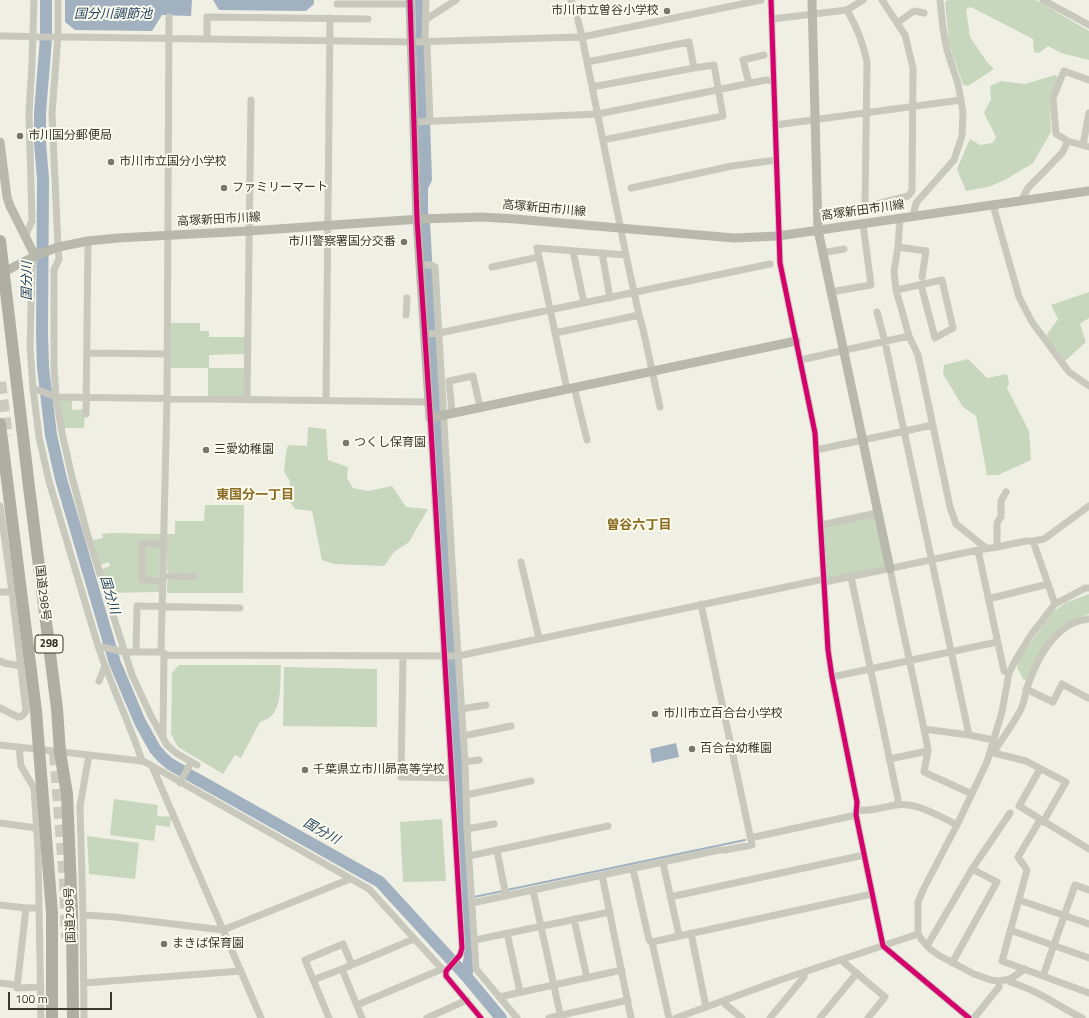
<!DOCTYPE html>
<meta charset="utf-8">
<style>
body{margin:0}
#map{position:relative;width:1089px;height:1018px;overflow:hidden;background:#efefe4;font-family:"Titillium Web",sans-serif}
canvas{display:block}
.scale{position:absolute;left:8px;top:992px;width:104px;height:18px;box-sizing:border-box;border:2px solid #3a372b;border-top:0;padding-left:5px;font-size:12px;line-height:14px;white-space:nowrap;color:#3a372b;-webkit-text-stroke:3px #fafbed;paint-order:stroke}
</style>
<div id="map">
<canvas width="1089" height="1018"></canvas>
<div class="scale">100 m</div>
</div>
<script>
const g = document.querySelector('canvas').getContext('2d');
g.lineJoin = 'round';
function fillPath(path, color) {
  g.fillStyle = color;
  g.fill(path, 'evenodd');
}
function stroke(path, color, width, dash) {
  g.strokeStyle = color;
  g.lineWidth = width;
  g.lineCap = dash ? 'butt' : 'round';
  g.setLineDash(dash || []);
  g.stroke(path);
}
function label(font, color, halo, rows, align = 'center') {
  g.font = font + ' "Titillium Web","Noto Sans JP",sans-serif';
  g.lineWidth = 4;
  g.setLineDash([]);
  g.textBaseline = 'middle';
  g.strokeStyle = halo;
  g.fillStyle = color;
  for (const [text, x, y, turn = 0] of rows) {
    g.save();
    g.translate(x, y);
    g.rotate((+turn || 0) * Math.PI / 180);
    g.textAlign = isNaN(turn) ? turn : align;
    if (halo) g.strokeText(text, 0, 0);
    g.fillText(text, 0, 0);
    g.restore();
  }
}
fillPath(new Path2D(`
 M948 0H1036L1089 31V60L1061 53 1048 46 1039 53 1034 52 1033 39 971 7 966 9 970 37 987 62 994 69 968 86 963 85 949 44 945 2Z
 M1055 75 1058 77 1050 101 1051 132 1033 163 1005 180 988 187 966 191 957 169 970 139 980 145 992 143 996 138C993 128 987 121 984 112L991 100 990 86 1001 81 1025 84Z
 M1089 292V318L1080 324 1086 342 1065 361 1046 336 1058 319 1051 305Z
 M170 323H200V331H209V337H245V354L209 355V368H245L244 396 208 397V368H169Z
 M968 359 987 378 1007 374 1009 383 1007 388 1029 431 1031 460 998 475H987L976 416 963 407 943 374 944 365Z
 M62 399H72V410L85 409 84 428H64L60 402Z
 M308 427 326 429 328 460 348 467 347 478 353 488 368 491 392 486 406 507 428 509 409 542 394 552 384 566 334 564 322 560 312 511 295 509 288 499 290 481 284 472 286 453 288 445 307 446Z
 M205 505H244L243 593H167V582L169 580 195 579V574H170L167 570V534H175V521H204Z
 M877 513 890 569 825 582 821 525Z
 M111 533 162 534V540L160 542H139V583H158L160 585 159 592 108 593 102 569 110 566 109 562 100 565 93 540 103 538 102 534Z
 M147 547H160L161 574 158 577H146L144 575 145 549Z
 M1089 594V614L1063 625 1034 662 1026 680 1023 679 1017 667 1019 658 1053 612 1065 603Z
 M179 665H281C280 679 282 704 273 714 270 719 264 720 260 722L241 758 235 755 223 774 178 747 171 734 172 673Z
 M284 667 377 669V727L283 726Z
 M114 799 158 805 157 816 171 817 170 827 156 825 154 841 110 835Z
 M442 819 446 881 403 882 400 822Z
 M87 836 139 843 135 879 89 874Z`), '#c7d7be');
fillPath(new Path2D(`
 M65 0H314V4L306 11 219 10 213 0H192L191 16 162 15 152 31 75 30 65 22Z
 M676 743 679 757 652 763 650 749Z`), '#a1b1c0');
stroke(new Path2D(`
 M507 890 745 840
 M474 897 503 891`), '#a1b1c0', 2);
stroke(new Path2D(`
 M46 0V38L40 113V143L43 179 42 333 43 367 51 435 61 479 115 663 140 722 155 749 162 757 170 764 380 882 466 976 501 1018
 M421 0 423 93 426 179 422 187V213L424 222 427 276 429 279 445 533 465 899 470 957 466 976`), '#a1b1c0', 12);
stroke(new Path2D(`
 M0 382 7 436
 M55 753 65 882 67 938`), '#cbcabf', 12, [12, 6]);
stroke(new Path2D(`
 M58 0V36L52 113 58 247 59 259 54 270V367L56 397 62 433 72 477 87 533 132 675 151 716 167 745 176 753 197 765
 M426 0 425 39 427 45 430 121
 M571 0 577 16 582 37 626 255 639 315 643 329 660 407
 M771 0 780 263 815 433 828 650 832 677 857 802 856 815 883 946 969 1018
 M1043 0 1089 25
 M337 4H410
 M847 10C857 27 863 42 867 62L865 206
 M772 19 847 10 863 0
 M425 20 456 0
 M897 23 914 11 924 13
 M0 36 411 42 582 37 761 0
 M207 38V17L368 19
 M587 62 689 42 694 68
 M1089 80 1064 71 1053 98 1056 134 1068 141 1089 147
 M749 83 743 60 764 55
 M592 87 694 68 714 65 723 116 603 140
 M414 122 598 114 766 80 774 81
 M775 125 961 100
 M1083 145 1089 113
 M631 188 732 166 776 160
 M1021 201 1028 188 1062 153 1068 141
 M993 205 1019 297 1032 322 1069 372 1089 386
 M913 217 916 203 954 160 962 136 963 112 958 84 947 50 943 29 940 0
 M900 218 898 247 894 271 896 290 909 336 918 355 950 507 956 524 986 548
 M818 219 908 196 912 191 913 68 905 35 882 0
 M25 237 32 221 29 113 32 64 34 0
 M898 247 926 251 922 277
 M573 251 584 303
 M602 253 610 298
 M822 253 844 249
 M35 256 32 269 30 348 33 388 39 437 49 481 98 646C111 685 129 722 142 761
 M421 265H431L435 267 452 562 465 762 467 829 476 969 517 1018
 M492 267 539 257
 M896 290 942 280 953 328 935 338 921 285
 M830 292 871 285 863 224
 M877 312 885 342 969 735
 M406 315 407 298
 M555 333 639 315
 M425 334 439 333 770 264
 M87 353 167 354
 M800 360 909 336
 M574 387 587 440
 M33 388 56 397 429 402
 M567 389 537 248 626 255
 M247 400 251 100
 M326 401 330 18
 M452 413 449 381 473 376 480 407
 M86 414 88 241
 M430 418 462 948 460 955 446 971V976L481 1018
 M816 450 933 425
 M0 506 12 592 26 711 22 716 18 717 0 708
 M821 525 877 513
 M1033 541 1055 604
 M997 547V523L1001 517V501L1006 492
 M978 550 1004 671 1009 673
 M521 562 539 638
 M890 569 924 729 928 750 924 772 972 794
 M163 576 194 577
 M851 577 898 799 897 805
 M163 581 142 580V544H164
 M825 582 978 550 997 547 1026 541H1033L1044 539 1089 506
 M0 592H12
 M988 599 1048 584
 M98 646 124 652H161L167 655 458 656 824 579
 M136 652 137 606 240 608
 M161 652 167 399 169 17
 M403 657 401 777 452 778
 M0 661 4 663 20 666
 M832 677 997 642
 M99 681 105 666
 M1026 689 1053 702 1062 684 1088 698
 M461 709 486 705
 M924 729 969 735 993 740
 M163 736 164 654
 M463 736 511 726
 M0 745 142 761 147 763 369 889 442 969 446 971
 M19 747 21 766 34 788 38 849 41 1018
 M990 752 1026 761 1066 782 1043 822
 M993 753C1002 739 1014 723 1021 709 1025 701 1025 692 1028 685 1038 657 1056 622 1089 619
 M889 759 928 751
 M465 762 479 760
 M152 766 261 1018
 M1040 769 1019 806 1089 849
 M180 783 191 762
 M466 795 531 781
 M856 810C870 812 882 807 896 805 917 802 939 816 957 825
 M1040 820 1018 857 1027 870 1002 961 1089 993
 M0 823 36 828
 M467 829 494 824
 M750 838 856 815
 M497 851 506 896
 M469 856 608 826
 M663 863 679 935
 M633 869 649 940 652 942 872 894
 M602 875 631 1018
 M533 890 561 1018
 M670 897 864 855
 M1019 900 1089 924
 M472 903 719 850H725L752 845 701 604
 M0 905 26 908H39
 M26 908 17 988 41 987
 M83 915 115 917 223 930 350 879
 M574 919 587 978
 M1010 930 1089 958
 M507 933 520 992
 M691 933 706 1007
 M475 940 610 912
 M652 942 669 1018
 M927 946 972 869 1010 813
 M841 960 885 997 868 1018
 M952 963 997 882 972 869
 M1025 969 1010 979 999 981 991 980 974 974 940 956 930 949 922 940 918 934V902L924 888 957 825 987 762 1002 712 1009 673 1016 659 1031 635 1055 604 1085 588H1089
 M1043 976 1075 885 1089 890
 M1010 979V982C1037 990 1058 1006 1082 1018
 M313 980 342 969
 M0 983 17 985
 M84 983 241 971
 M499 997 622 970
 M724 1001 725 1004 742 1018
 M357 1005 442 969
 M84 1018 83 915 80 806 89 755
 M329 1018 305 960 343 944 352 965
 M362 1018 342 969 414 939
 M427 1018 467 1000
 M549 1018 628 1000
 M676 1018 780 980 918 934
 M770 1018 804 977V973
 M820 1018 857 973
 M974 1018 999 987V981`), '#c8c8bd', 7);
stroke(new Path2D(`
 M410 0 417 219 430 418 796 341
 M812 0 818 230 890 569
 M0 142 7 197 10 206 35 256
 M0 274 35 256 58 247 88 241 118 238 249 231 420 219 482 217 515 219 734 238 778 236 1089 191`), '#b9b8ad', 9);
stroke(new Path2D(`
 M0 241 29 487 57 709 60 752 67 794 72 912 73 1018
 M0 424 36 711 52 913V1018`), '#aeaea3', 12);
stroke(new Path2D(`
 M410 0 417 219 430 413 462 948 460 955 446 971V976L481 1018
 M771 0 780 263 815 433 828 650 832 677 857 802 856 815 883 946 969 1018`), '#d6006c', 5);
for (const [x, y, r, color] of [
 [667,11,4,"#79776c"],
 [20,136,4,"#79776c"],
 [111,162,4,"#79776c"],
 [224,188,4,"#79776c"],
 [404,242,4,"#79776c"],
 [346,443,4,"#79776c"],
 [206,450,4,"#79776c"],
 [655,714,4,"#79776c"],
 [692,749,4,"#79776c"],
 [305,770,4,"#79776c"],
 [164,944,4,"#79776c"]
]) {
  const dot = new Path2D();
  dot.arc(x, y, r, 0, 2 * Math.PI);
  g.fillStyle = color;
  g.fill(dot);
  stroke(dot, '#fafbed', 1.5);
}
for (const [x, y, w] of [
 [49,644,28]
]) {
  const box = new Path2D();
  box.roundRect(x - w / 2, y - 9, w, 18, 3);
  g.fillStyle = '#fafbed';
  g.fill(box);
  stroke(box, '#3a372b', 1);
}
label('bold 11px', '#3a372b', null, [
 ["298",49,644]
]);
label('12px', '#3a372b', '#fafbed', [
 ["市川市立曽谷小学校",659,11,"right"],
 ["市川国分郵便局",28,136],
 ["市川市立国分小学校",119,162],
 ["ファミリーマート",232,188],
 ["市川警察署国分交番",396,242,"right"],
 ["つくし保育園",354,443],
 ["三愛幼稚園",214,450],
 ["市川市立百合台小学校",663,714],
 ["百合台幼稚園",700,749],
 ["千葉県立市川昴高等学校",313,770],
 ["まきば保育園",172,944]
], 'left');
label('12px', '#3a372b', '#fafbed', [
 ["高塚新田市川線",544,209,5],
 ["高塚新田市川線",863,211,-8],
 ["高塚新田市川線",219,220,-3],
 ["国道298号",42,593,83],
 ["国道298号",71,915,-92]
]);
label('italic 13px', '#1f3b5c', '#fafbed', [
 ["国分川調節池",113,15],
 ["国分川",28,281,-90],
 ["国分川",109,595,74],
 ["国分川",321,832,29]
]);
label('bold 13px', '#8a6c23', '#fafbed', [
 ["東国分一丁目",255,496],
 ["曽谷六丁目",639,526]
]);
</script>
